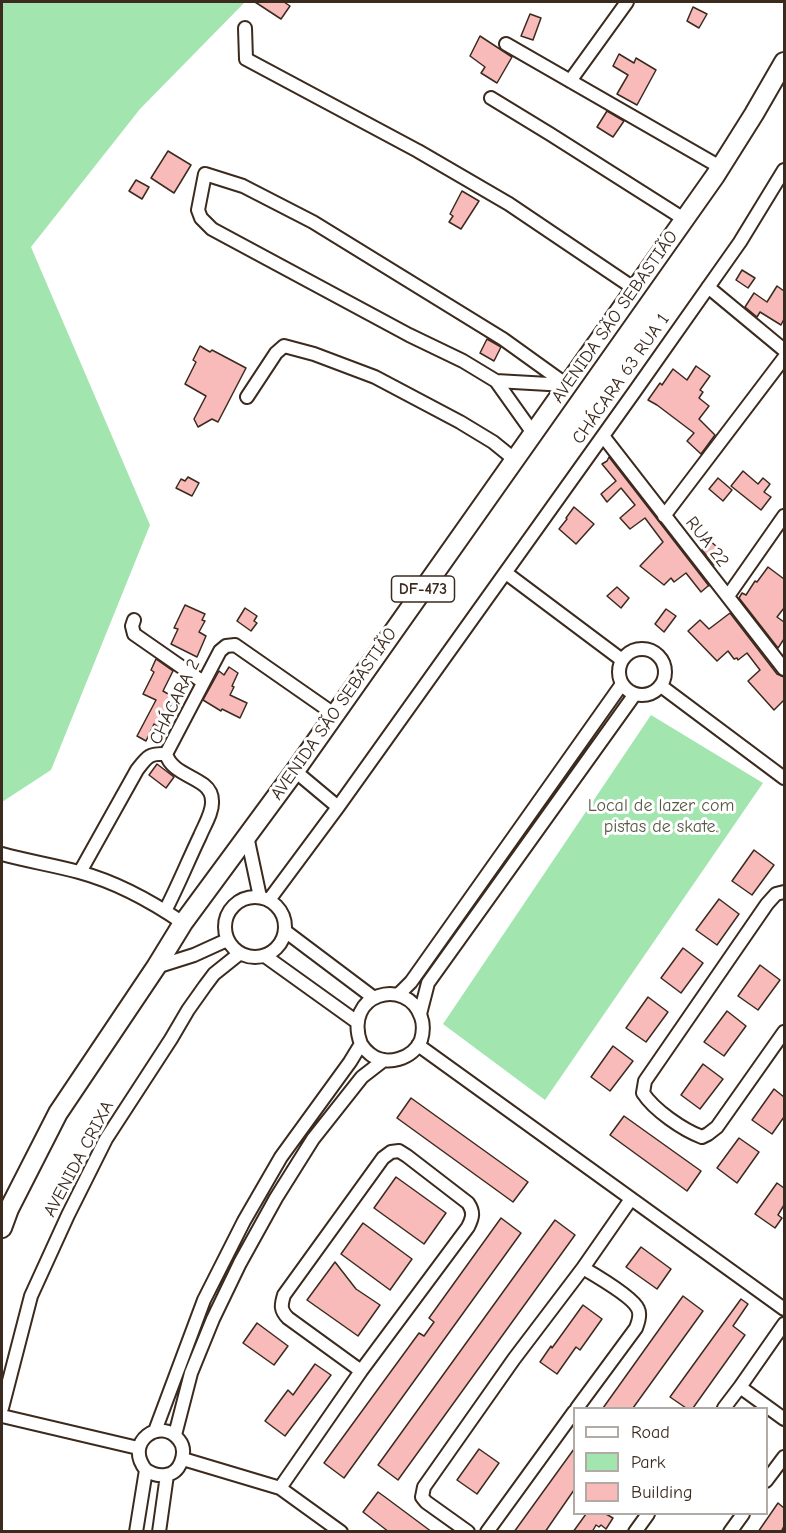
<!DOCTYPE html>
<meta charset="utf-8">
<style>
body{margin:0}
#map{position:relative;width:786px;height:1533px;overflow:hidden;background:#fff;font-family:"Comic Neue",sans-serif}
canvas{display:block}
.frame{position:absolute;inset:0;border:3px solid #3b2a1e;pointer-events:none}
.legend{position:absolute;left:573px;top:1407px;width:195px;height:108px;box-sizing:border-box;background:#fff;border:2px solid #b1aaa5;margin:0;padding:8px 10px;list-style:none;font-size:18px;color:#3b2a1e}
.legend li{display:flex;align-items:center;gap:12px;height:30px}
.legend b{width:30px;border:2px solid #b1aaa5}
</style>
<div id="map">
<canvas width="786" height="1533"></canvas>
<div class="frame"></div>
<ul class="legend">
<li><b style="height:8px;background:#fff"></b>Road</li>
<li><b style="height:16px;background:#a3e5af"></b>Park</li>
<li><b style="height:16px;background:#f8bbba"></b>Building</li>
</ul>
</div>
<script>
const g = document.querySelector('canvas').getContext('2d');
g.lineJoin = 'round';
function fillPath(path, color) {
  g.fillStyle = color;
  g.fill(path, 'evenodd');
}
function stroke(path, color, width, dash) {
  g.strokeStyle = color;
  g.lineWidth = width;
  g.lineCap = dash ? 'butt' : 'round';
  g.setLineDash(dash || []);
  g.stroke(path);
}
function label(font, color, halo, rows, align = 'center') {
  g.font = font + ' "Comic Neue",sans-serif';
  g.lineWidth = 6;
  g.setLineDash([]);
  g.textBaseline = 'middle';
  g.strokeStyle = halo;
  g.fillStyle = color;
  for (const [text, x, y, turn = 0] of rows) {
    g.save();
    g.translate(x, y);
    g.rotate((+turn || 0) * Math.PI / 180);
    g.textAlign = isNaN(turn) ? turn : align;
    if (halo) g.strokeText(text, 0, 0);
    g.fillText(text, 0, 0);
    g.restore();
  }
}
fillPath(new Path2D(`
 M2 2H245L140 109 31 247 150 525 51 770 2 802Z
 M651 715 763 783 545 1100 443 1024Z`), '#a3e5af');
const building = new Path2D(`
 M255 2H284L290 6 281 19Z
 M693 7 707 14 699 28 687 21Z
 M530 14 541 18 533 40 521 36Z
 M480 36 512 57 497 83 481 73 485 67 470 56Z
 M619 54 634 63 636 58 656 70 637 105 617 94 628 75 613 66Z
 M607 111 624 121 613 137 597 127Z
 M168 151 191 165 174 193 151 178Z
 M136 180 149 187 142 199 129 191Z
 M462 191 479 201 461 229 449 222 453 216 450 214Z
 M742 270 755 278 748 288 736 280Z
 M777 286 784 291V319L781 325 760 312 757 317 745 307 754 293 767 302Z
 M487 339 501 347 494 361 480 353Z
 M200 346 210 352 212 350 246 368 218 422 212 419 198 427 194 419 206 396 185 384 196 362 193 360Z
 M696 366 710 376 700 390 703 392 699 398 709 406 699 419 715 435 701 454 687 441 694 433 657 405 648 400 660 383 662 385 673 369 687 380Z
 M609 457 709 586H708L701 592 686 573 674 582 671 578 664 585 640 566 663 542 645 518 630 529 620 518 635 505 621 488 607 502 601 494 616 481 602 464 607 461Z
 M743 471 758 484 763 478 770 484 764 492 771 497 761 510 731 486Z
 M188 477 199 483 192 496 176 488 181 479 185 481Z
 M718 478 732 490 723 501 709 489Z
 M574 507 594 524 576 544 559 529 567 519 566 518Z
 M709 540 724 553 714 565 702 550Z
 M768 567 784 579V608L777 617 784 622V639L778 648 739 598 742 593 746 595 755 581 757 582Z
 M617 587 629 598 621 608 607 596Z
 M185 605 205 614 202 620 205 621 199 632 206 636 197 657 171 644 178 629 174 628Z
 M245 608 257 616 254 621 257 623 251 631 237 621Z
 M666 609 676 616 664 632 655 624Z
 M730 613 777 674 784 677V700L774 710 748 681 760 670 747 653 738 660 737 658 734 659 728 651 717 661 688 631 700 620 709 629Z
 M156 659 173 671 163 691 175 698 169 708 173 710 162 730 154 724 146 741 137 736 156 700 143 694 154 672 151 670Z
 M229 667 238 673 232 686 234 687 230 695 247 703 240 718 222 709 221 711 203 700 219 671 224 675Z
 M157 764 174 777 166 788 149 775Z
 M754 850 774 865 752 895 732 881Z
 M719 899 739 914 717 945 696 930Z
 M683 948 703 963 681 993 661 978Z
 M760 965 780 980 758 1010 738 996Z
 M648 997 668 1012 646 1042 626 1028Z
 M727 1011 746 1026 724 1056 704 1042Z
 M613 1046 633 1061 610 1091 591 1077Z
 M703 1064 723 1079 700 1109 681 1095Z
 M774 1089 784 1097V1117L772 1134 752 1120Z
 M411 1098 528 1182 513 1202 397 1118Z
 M624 1116 701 1171 687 1191 610 1135Z
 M739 1138 759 1152 737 1183 717 1168Z
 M396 1177 446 1213 424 1244 374 1208Z
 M777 1183 784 1188V1205L778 1215 782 1218 775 1228 755 1214Z
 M501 1218 521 1233 344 1478 324 1463 419 1333 424 1336 434 1322 429 1318Z
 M555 1220 575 1235 398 1480 378 1465Z
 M363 1223 412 1259 390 1290 341 1254Z
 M641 1247 671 1269 657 1289 626 1267Z
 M335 1262 356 1289 380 1305 358 1336 307 1300Z
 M683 1296 703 1311 633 1408H603Z
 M741 1299 748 1304 733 1326 745 1335 693 1408H686L670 1397Z
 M583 1305 602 1319 580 1350 576 1347 557 1374 540 1362 551 1346 552 1348Z
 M257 1323 288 1346 274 1365 243 1343Z
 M315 1364 331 1375 285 1436 265 1421 288 1390 293 1395Z
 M479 1449 499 1463 477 1494 457 1480Z
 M574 1449V1490L545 1532H514Z
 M378 1492 385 1497 432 1532H389L363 1512Z
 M778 1503 784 1508V1526L781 1532H758Z
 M586 1514H606L613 1518 606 1529 601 1525 599 1527 596 1525 592 1532H573Z`);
fillPath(building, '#f8bbba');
stroke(building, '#3b2a1e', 1.5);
const minor = new Path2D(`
 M245 28 246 59 418 151 509 204 635 289
 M506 44 720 167
 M570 81 627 2
 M491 98 550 134 684 219
 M708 287 784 350
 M496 381 566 385
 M247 397 276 353 284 346 314 354 375 377 460 422 493 442 514 459
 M533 433 496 381 463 361 409 335 212 229 201 218 198 210 205 174 243 186 313 222 503 339 567 385
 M603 436 784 669
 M664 516 784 358
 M506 573 622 660
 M728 596 784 516
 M134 620 132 626 134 634 203 682
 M619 672a23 23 0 1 1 46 0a23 23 0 1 1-46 0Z
 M661 686 784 778
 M295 771 338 807
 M247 836 260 897
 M2 854C27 861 53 865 79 872 116 882 151 901 183 923
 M80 872 137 770C147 757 149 753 166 754
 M784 892 776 894 767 904 645 1081 643 1093C654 1110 683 1130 702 1137L708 1134 717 1127 784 1032
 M225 927a30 30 0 1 1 60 0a30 30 0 1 1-60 0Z
 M269 900 338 807 635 391 740 242 784 170
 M165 911C178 886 188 861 200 836 204 826 213 812 212 801 212 795 209 789 204 785 191 775 171 771 166 754L220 651 226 646 235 645 334 714
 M285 931 374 998
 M265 956 357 1022
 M156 967 194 955 227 940
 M398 995 411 982 622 684
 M420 1014 428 983 635 694
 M418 1045 784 1309
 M399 1151 407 1156 468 1203C474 1212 473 1217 468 1227L361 1371 288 1318C280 1310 281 1305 284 1295L383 1158 391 1152Z
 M583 1268 631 1199
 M740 1387 784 1324
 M2 1408 31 1296 68 1215 106 1139 171 1039 188 1010 205 986 214 974 239 954
 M724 1408 740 1387 784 1419
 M2 1416 138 1448
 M155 1431 204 1300 244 1221 281 1157 350 1062 361 1044C342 993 407 976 421 1017 424 1025 423 1033 421 1040 413 1059 386 1067 370 1054 366 1051 363 1047 361 1044
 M175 1435 191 1373 213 1319 240 1263 276 1198 313 1139 362 1077 384 1060
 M183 1459 280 1488 341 1532
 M766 1481 784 1457
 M280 1488 361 1371
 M136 1532 146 1470C123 1442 161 1416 179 1440 184 1446 184 1454 181 1462 175 1478 158 1478 146 1470
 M159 1532 167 1475
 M468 1532 426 1502 422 1497 424 1487 514 1359 583 1268C595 1275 634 1298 638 1309 641 1315 638 1323 636 1328L577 1408
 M487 1532 574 1412
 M635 1532 648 1514
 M730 1532 743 1514`);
const primary = new Path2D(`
 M2 1228 9 1209 58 1113 156 967 183 923 295 771 715 176 754 114 784 62`);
stroke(minor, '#3b2a1e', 16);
stroke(primary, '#3b2a1e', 22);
stroke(minor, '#fff', 12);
stroke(primary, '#fff', 18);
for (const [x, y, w] of [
 [423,589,63]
]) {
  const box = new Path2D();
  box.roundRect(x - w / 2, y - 13, w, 26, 4.5);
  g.fillStyle = '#fff';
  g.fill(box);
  stroke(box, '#3b2a1e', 1.5);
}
label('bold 16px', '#3b2a1e', null, [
 ["DF-473",423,589]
]);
label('18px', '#3b2a1e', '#fff', [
 ["AVENIDA SÃO SEBASTIÃO",615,317,-55],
 ["CHÁCARA 63 RUA 1",621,379,-55],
 ["RUA 22",707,542,52],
 ["CHÁCARA 2",175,702,-64],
 ["AVENIDA SÃO SEBASTIÃO",334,714,-55],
 ["AVENIDA CRIXA",79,1159,-62]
]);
label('18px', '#555942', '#fff', [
 ["Local de lazer com",661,806],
 ["pistas de skate.",661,827]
]);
</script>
